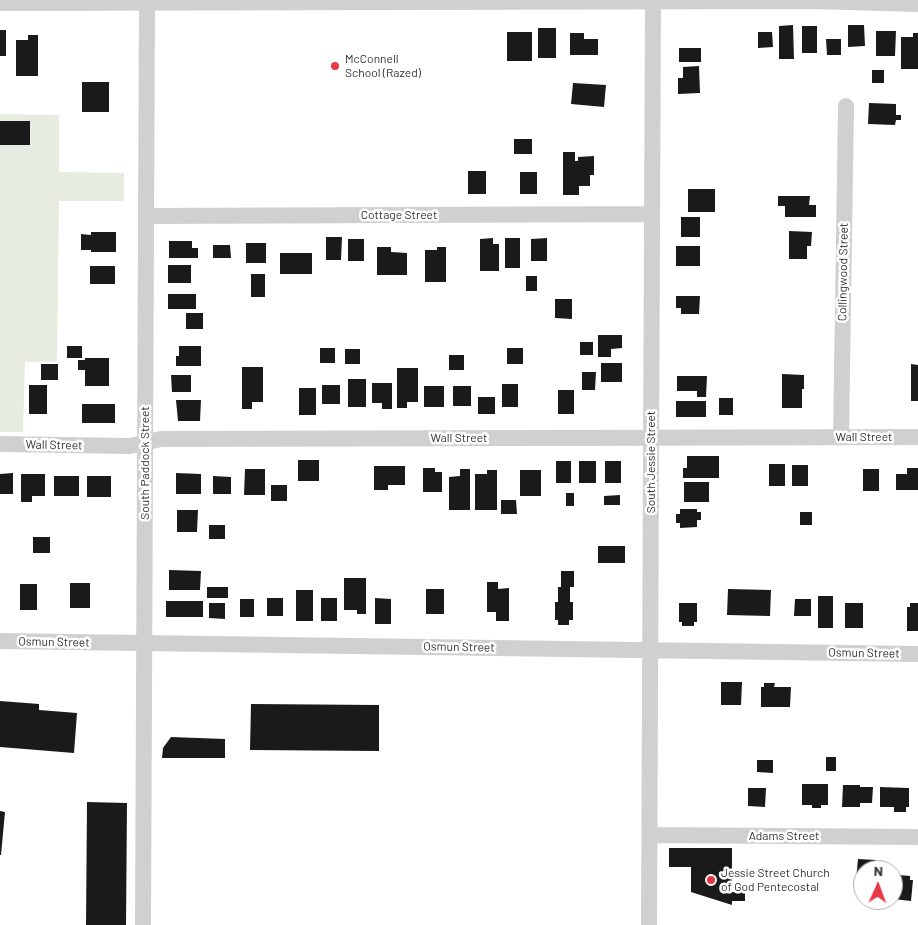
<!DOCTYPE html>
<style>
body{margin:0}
#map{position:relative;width:918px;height:925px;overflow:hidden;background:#fff;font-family:Barlow,sans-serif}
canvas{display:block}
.north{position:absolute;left:853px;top:860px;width:50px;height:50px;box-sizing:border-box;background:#fff;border:1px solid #adadad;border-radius:50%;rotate:2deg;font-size:14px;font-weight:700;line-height:20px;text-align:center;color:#333}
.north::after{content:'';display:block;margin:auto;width:18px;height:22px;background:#e63946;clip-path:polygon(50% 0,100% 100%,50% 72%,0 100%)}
</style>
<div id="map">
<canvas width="918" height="925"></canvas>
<div class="north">N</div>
</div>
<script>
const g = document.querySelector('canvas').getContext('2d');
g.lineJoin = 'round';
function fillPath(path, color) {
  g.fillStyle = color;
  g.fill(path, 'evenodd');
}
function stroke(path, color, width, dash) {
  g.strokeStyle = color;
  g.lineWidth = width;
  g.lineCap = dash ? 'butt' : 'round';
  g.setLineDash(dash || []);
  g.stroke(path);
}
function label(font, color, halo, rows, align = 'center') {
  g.font = font + ' Barlow,sans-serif';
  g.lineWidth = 5;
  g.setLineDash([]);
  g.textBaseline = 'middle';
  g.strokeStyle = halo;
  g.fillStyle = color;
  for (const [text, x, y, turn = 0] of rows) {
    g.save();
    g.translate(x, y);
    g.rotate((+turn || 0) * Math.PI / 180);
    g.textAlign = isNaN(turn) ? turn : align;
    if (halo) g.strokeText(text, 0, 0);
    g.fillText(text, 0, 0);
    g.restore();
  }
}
fillPath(new Path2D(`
 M0 114 59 115V172L124 173V201H59L57 362H25L23 432H0Z`), '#e6ecdf');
fillPath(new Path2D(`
 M793 25 794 59H779V26Z
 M848 25H864L865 46 848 47Z
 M802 26H817V53H802Z
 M538 28H556V58H538Z
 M0 30H6V56H0Z
 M876 31H896L895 56H876Z
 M507 32H532V61H507Z
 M758 32H772L773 47 758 48Z
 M570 33H584V39H598V55H570Z
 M913 33H918V69H901V37H913Z
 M28 35H38V76H16V40H28Z
 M826 39H841V55H827Z
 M679 48H701V62H679Z
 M699 66 700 93 678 94V78H683V67Z
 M872 70H884V83H872Z
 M82 82H109V112H82Z
 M573 83 606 85 604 107 571 104Z
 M869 103 896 104V115H901V120H896L895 125 868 124Z
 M0 121H30V145H0Z
 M514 139H532V154H514Z
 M563 152H575V161H578V157L594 156V175H590V186H579V195H563Z
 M468 171H486V194H468Z
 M520 172H537V194H520Z
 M688 189H715V212H688Z
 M778 196H810L809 205H816V217H785V206H778Z
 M681 217H700V237H681Z
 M789 231 812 232 811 246H807V259H789Z
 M91 232H116V252H91V250H81V234L91 235Z
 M326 237H342L341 260H326Z
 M493 238V244H499V271H480V239Z
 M505 238H520V268H505Z
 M547 238V261H531V239Z
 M348 239H364V261H348Z
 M169 241H192V248H198V258H169Z
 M246 243H266V263H246Z
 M213 245H230L231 258H213Z
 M676 246H700V266H676Z
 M377 247H391V252L407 253V275H377Z
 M437 247H446V282H425V250H437Z
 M280 253H312V274H280Z
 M168 265H191V283H168Z
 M90 266H115V284H90Z
 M251 274H265V297H251Z
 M526 276H537V291H526Z
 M168 294H196V309H168Z
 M676 296H700L699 314H681V308H676Z
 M555 299H572V319L555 318Z
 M186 313H203V329H186Z
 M598 335H622V348L611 349V357H598Z
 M580 342H593V355H580Z
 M67 346H82V358H67Z
 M179 346H201V366H176V356H179Z
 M320 348H335V363H320Z
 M507 348H523V364H507Z
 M345 349H360V364H345Z
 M449 355H464V370H449Z
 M85 358H109V386H85V370H78V360H85Z
 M601 363H622V382H601Z
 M41 364H58V380H41Z
 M911 364 918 365V401H911Z
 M242 367H263V402H252V409H242Z
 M397 368H418V402H407V408H397Z
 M582 372H596L595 390H582Z
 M782 374 804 375V389H802V408H782Z
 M171 375H191V392H172Z
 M677 376H707L706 397H697V391H677Z
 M348 379H366V407H348Z
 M372 383H392V409H382V403H372Z
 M502 384H518V407H502Z
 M29 385H47V414H29Z
 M322 385H340V404H322Z
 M424 386H444V407H424Z
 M453 386H471V406H453Z
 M299 388H316V415H299Z
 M558 390H574V414H558Z
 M478 397H495V414H478Z
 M719 398H733V415H719Z
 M176 400H201L200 421H178Z
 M676 401H706V417H676Z
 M82 404H115V423H82Z
 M687 456H719V478H683V468H687Z
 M298 460H319V481H298Z
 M556 461H571V483H556Z
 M579 461H596V483H579Z
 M605 461H621V483H605Z
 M769 464H785V486H769Z
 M792 465H808V486H792Z
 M374 466H405V485H388V490H374Z
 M423 468H435V472H442V492H423Z
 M907 468H918V490H896V474H907Z
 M245 469H265V495H244Z
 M460 469H470V510H449V477L460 476Z
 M863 469H879V491H863Z
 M487 470H497V510H475V474H487Z
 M520 470H541V496H520Z
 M13 473V494H0V474Z
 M176 473 201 474V494H176Z
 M21 474H45V496H32V502H21Z
 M54 476H79V496H54Z
 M87 476H111V497H87Z
 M213 476 231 477V494H213Z
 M684 482H709V502H684Z
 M271 485H287V501H271Z
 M566 493H574V506H566Z
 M620 495V505H604V496Z
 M501 500H516L517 514H501Z
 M680 509H697V512H701V520H697V527L680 528V523H676V514H680Z
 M177 510H198L197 532H177Z
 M800 512H812V525H800Z
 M209 525H225V539H209Z
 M33 537H50V553H33Z
 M598 546H625V563H598Z
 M169 570 201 571 200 590H169Z
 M561 571H574V587H570V602H573V620H569V625H558V620H555V602H558V587H561Z
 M344 578H366V614H357V610H344Z
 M487 582H498V589L509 588V621H496V612H487Z
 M70 583H90V608H70Z
 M20 584H37V610H20Z
 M207 587H228V598H207Z
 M426 589H444V614H426Z
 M728 589 771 590 770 616 727 615Z
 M296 590H313V621H296Z
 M818 596H833V628H818Z
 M267 598H283V616H267Z
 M321 598H337V621H321Z
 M375 598 391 599V624H375Z
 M240 599H254V617H240Z
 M795 599H811V616H794Z
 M166 601H203V617H166Z
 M209 603H225V619L209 618Z
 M679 603H697V622H694V626H682V622H679Z
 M845 603H863V628H845Z
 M910 603H918V631H907V607H910Z
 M721 682H742L741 705H721Z
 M764 683H775L774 687H791L790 707H761V687H764Z
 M0 701 39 704V710L77 713 74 753 0 747Z
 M251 704 379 705V751L250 750Z
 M171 737 225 739V758H162L163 748Z
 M826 757H836V771H826Z
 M757 760H773V773L757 772Z
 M802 784H828V805H821V808H812V805H802Z
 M843 785H860V787H873L872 803H860V807H842Z
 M880 787 909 788V807H906V812H894V807H880Z
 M748 788H766L765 807 748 806Z
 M87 802 127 803 126 925H86Z
 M0 811 5 812 1 855H0Z
 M669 848H732V892H745V901H732V905L691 892V867H669Z
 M858 859 876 860V870H863V881L856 880Z
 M899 875 910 876V880H913L911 901 893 899V878L899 879Z`), '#1a1a1a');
stroke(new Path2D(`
 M0 3 812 1 918 4
 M146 216 652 214
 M841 437 846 106
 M0 444 130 446 161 439 918 437
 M0 641 918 654
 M650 835 918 837
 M143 925 147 0
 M649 925 653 0`), '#d0d0d0', 16);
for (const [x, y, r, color] of [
 [335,66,5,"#e63946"],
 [711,880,5,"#e63946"]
]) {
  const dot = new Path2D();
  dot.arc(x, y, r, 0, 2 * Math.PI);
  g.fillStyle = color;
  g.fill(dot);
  stroke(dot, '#fff', 2);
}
label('12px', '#333', '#fff', [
 ["McConnell",345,59],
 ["School (Razed)",345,73],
 ["Jessie Street Church",721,873],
 ["of God Pentecostal",721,887]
], 'left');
label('12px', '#333', '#fff', [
 ["Cottage Street",399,215],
 ["Collingwood Street",843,272,-89],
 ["Wall Street",864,437],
 ["Wall Street",459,438],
 ["Wall Street",54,445,1],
 ["South Jessie Street",651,462,-90],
 ["South Paddock Street",145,463,-90],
 ["Osmun Street",54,642,1],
 ["Osmun Street",459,647,1],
 ["Osmun Street",864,653,1],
 ["Adams Street",784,836]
]);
</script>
